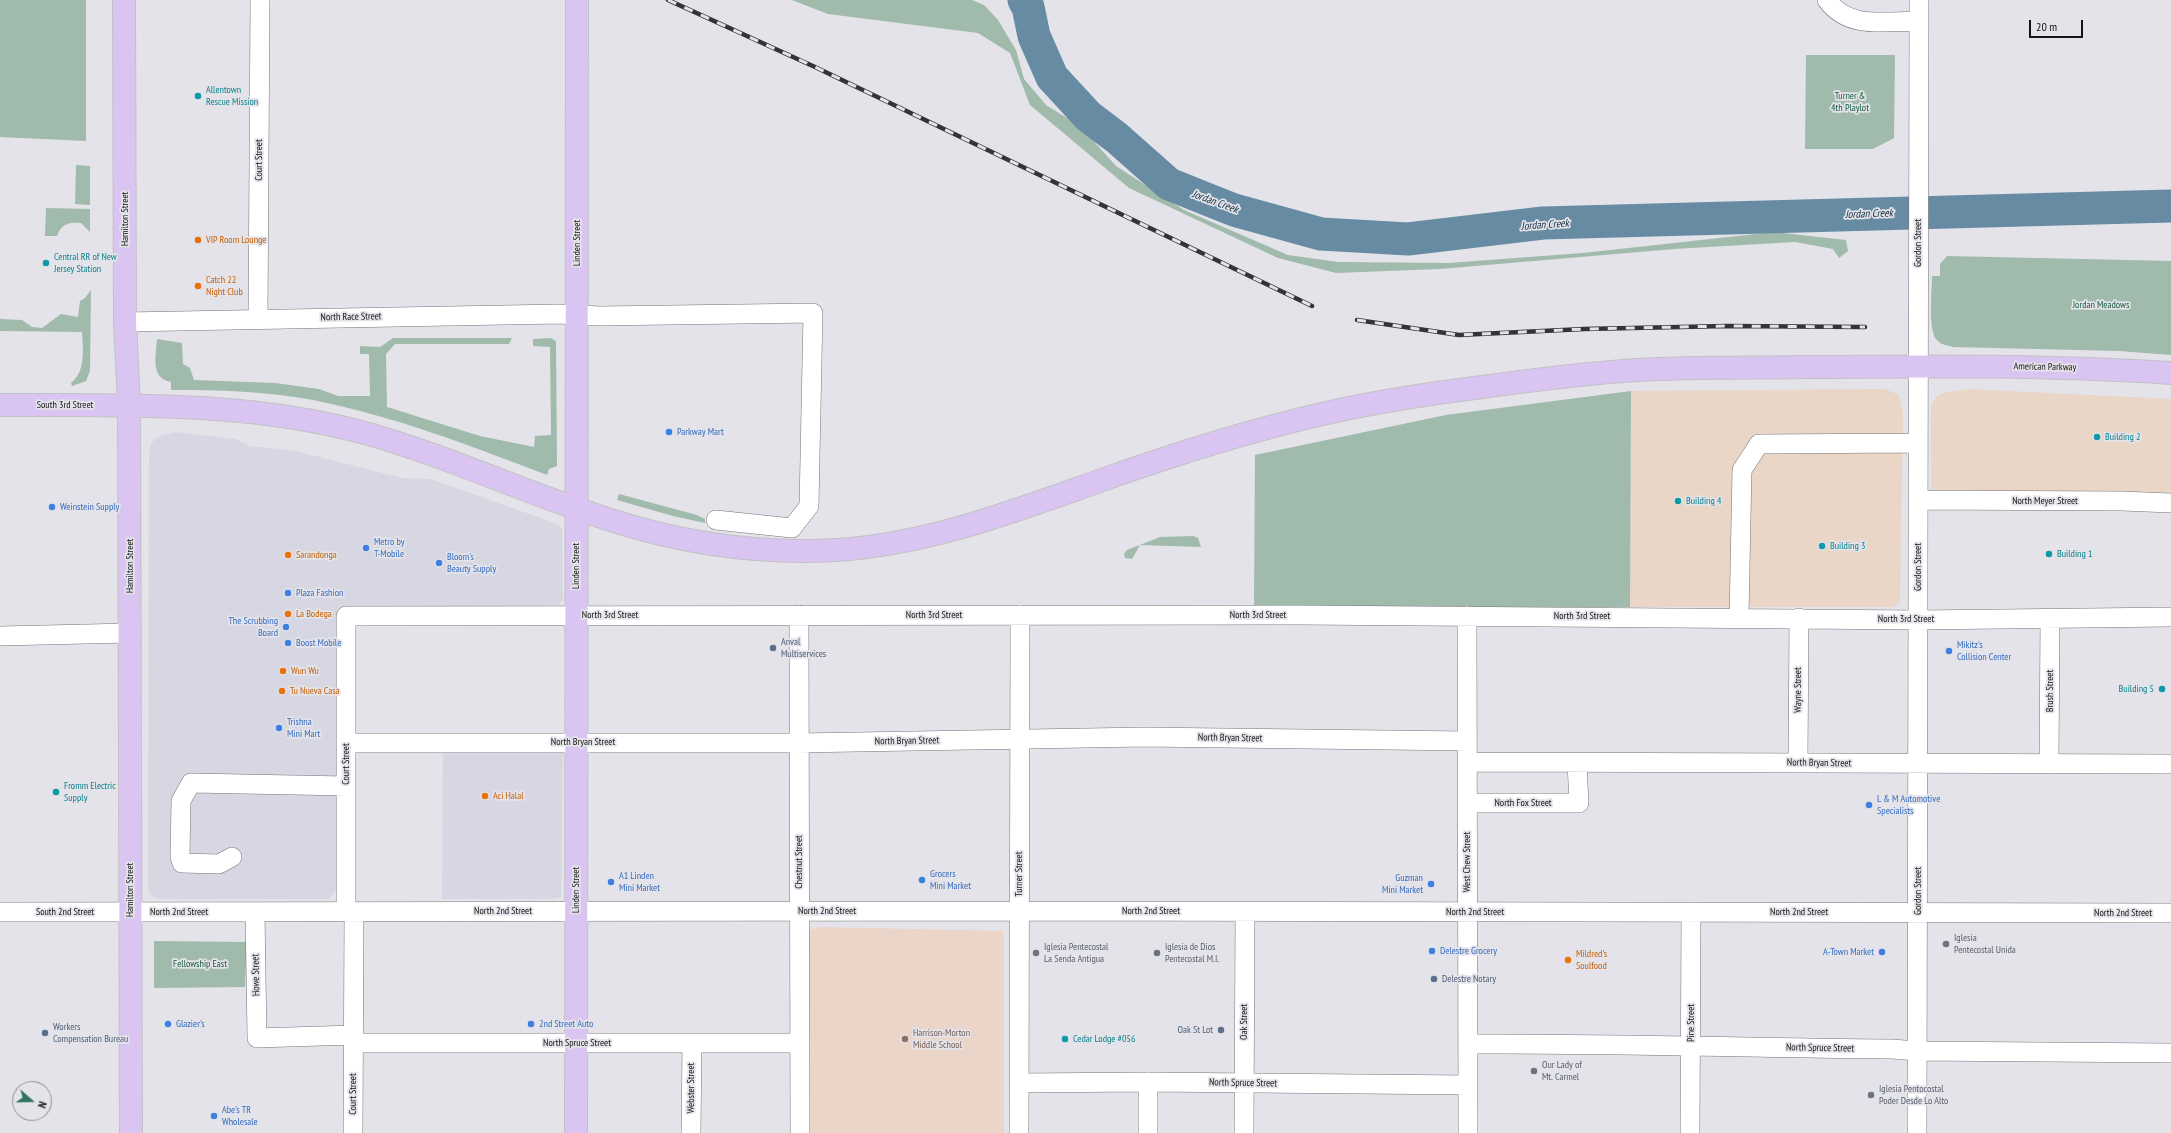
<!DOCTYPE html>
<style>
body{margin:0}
#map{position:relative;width:2171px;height:1133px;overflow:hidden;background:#e3e3e9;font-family:"PT Sans Narrow",sans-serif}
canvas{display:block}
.north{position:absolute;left:12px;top:1081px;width:40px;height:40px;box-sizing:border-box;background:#e3e3e9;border:1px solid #909095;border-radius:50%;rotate:110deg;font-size:11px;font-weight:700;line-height:16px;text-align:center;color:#141416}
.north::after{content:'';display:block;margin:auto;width:14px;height:18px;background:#317262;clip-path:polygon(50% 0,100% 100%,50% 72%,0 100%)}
.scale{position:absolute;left:2029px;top:20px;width:54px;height:18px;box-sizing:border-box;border:2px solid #141416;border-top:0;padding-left:5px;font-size:12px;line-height:14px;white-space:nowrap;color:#141416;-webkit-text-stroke:3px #e3e3e9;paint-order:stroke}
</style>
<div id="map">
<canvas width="2171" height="1133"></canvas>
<div class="north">N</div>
<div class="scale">20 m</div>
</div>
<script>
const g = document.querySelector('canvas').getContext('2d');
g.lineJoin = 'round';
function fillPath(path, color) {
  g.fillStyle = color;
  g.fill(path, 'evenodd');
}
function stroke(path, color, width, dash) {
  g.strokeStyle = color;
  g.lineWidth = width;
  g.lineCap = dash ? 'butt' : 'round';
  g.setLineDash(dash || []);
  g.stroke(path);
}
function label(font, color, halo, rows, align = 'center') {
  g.font = font + ' "PT Sans Narrow",sans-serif';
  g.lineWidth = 3.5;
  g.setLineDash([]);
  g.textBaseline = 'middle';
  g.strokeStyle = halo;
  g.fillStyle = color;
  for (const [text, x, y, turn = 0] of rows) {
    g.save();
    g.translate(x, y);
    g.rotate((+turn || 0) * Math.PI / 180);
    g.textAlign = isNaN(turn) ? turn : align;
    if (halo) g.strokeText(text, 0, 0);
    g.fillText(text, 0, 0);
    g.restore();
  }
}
fillPath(new Path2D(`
 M175 432 235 439 250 446 296 451 402 478 431 479 552 522 562 528 563 600 558 605 339 609 337 890 328 899H159L152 896 148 889 149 454 151 443 161 435Z
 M443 747 563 751 561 897 552 899H442Z`), '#d7d7e4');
fillPath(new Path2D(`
 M1885 389 1899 395 1903 414 1900 602 1893 607H1630L1631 391Z
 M1968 389 2171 399V511L1931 509V406L1936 397 1943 393Z`), '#e9d6c6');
fillPath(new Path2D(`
 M820 927 1003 931 1004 945V1133H807L806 939 809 930Z`), '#ebd5c8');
fillPath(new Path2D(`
 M0 0H86V141L0 137Z
 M792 0H972L984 5 998 20 1016 50 1024 79 1046 105 1080 126 1116 166 1184 210 1288 255 1338 262 1449 263 1583 253 1774 232 1846 240 1848 251 1839 258 1833 249 1795 242 1674 249 1440 269 1336 273 1278 258 1129 188 1030 105 1010 53 978 33 828 14Z
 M1806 55H1895L1894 138 1873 149H1805Z
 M76 165 90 166V205L75 204Z
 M46 208 90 209V232L81 223C69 222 61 224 57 236H45Z
 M1947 256 2171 261V355L2119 351 1953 347C1946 345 1941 345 1936 339 1928 328 1932 290 1932 276H1940V264Z
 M91 290 90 371 86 381 72 386 71 383C86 371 83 350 82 332L0 331V319L22 320 32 327 42 328 61 314 78 317 80 301 85 298Z
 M393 338H512L509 344H395L386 354 387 407 480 436 534 447 535 436 551 435 550 347 533 346V339L551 338 556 341 557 466 549 469 547 475C471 446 394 416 313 400 266 391 219 390 171 390V382C150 378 156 356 157 339L182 343 183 364 190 368 194 380 275 383 319 389 338 396H370L369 354H360V346L380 347Z
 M1631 391 1630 607H1254L1255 455 1446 415Z
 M619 494 697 515 705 519V523L673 516 617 500Z
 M1193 536 1198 538 1201 547 1140 545 1132 559 1125 558 1124 554 1127 550 1160 537Z
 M154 941 247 942 245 987 154 988Z`), '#a0baab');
stroke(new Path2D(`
 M1024 0 1028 7 1034 36 1052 77 1088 116 1117 138 1169 184 1234 210 1321 234 1408 239 1543 223 2171 206`), '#688ba4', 33);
const minor = new Path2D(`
 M1827 0C1849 30 1885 21 1918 21
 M258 319 260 0
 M125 322 559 314 600 316 813 313 809 506 792 528 716 520
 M1918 500 2122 501 2171 503
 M799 615 800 1133
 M1467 616 1468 1133
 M1739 617 1742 470 1759 444 1918 443
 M0 636 130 633
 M346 743H799L1144 737 1467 741
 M1467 762 2171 764
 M1798 763 1799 618
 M2049 764 2050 618
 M1467 803H1579L1577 763
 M232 857 219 864 182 863 180 857 181 801 191 783 346 786
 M346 911V616L1300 615 1918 620 2171 617
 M0 912 1019 911 2171 913
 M255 912 257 1038 353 1035
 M354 1043H800
 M1468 1044C1609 1043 1750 1048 1892 1049L1917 1051 2171 1053
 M1148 1082V1133
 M1019 1083 1148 1082 1468 1085
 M353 1133 354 912
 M691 1133 692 1043
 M1019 1133 1020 615
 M1244 1133 1245 911
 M1690 1133 1691 912
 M1917 1133 1919 0`);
const major = new Path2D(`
 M124 0 125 322 129 405 131 1133
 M0 405C122 405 247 401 365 433 451 457 532 496 617 522 687 544 763 554 837 550 930 544 1017 510 1105 479 1175 454 1245 432 1318 415 1372 402 1427 394 1482 387 1534 380 1585 373 1637 370 1692 367 1748 368 1804 367 1926 366 2049 365 2171 373
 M576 1133 577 0`);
stroke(minor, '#757479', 20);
stroke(major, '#c2c2c2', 24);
stroke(minor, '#fff', 19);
stroke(major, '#dac5f2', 22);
const rail = new Path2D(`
 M668 0 815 67 1312 306
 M1357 320 1459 335 1584 329 1727 326 1865 327`);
stroke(rail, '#343436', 4.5);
stroke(rail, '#e3e3e9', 3, [9]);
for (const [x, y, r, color] of [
 [198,96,4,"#0f9aa8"],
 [198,240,4,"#e8710a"],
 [46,263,4,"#0f9aa8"],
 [198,286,4,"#e8710a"],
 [669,432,4,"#3f7fe0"],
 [2097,437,4,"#0f9aa8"],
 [1678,501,4,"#0f9aa8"],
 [52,507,4,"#3f7fe0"],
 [1822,546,4,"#0f9aa8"],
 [366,548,4,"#3f7fe0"],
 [2049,554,4,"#0f9aa8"],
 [288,555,4,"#e8710a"],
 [439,563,4,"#3f7fe0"],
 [288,593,4,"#3f7fe0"],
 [288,614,4,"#e8710a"],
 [286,627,4,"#3f7fe0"],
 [288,643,4,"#3f7fe0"],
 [773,648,4,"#5c6f8a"],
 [1949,651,4,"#3f7fe0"],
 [283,671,4,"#e8710a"],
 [2162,689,4,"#0f9aa8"],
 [282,691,4,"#e8710a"],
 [279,728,4,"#3f7fe0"],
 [56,792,4,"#0f9aa8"],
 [485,796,4,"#e8710a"],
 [1869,805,4,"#3f7fe0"],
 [922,880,4,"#3f7fe0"],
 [611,882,4,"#3f7fe0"],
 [1431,884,4,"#3f7fe0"],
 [1946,944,4,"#6b7280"],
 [1432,951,4,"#3f7fe0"],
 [1882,952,4,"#3f7fe0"],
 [1036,953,4,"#6b7280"],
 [1157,953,4,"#6b7280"],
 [1568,960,4,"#e8710a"],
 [1434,979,4,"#5c6f8a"],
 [168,1024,4,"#3f7fe0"],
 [531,1024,4,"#3f7fe0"],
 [1221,1030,4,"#5c6f8a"],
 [45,1033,4,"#5c6f8a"],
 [905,1039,4,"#8d6e63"],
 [1065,1039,4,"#0f9aa8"],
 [1534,1071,4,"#6b7280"],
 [1871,1095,4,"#6b7280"],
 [214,1116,4,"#3f7fe0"]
]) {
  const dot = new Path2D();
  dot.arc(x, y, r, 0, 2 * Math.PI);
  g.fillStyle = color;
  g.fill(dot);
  stroke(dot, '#e3e3e9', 1.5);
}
label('10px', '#0d838f', '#e3e3e9', [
 ["Allentown",206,90],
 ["Rescue Mission",206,102],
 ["Central RR of New",54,257],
 ["Jersey Station",54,269],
 ["Building 2",2105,437],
 ["Building 4",1686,501],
 ["Building 3",1830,546],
 ["Building 1",2057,554],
 ["Building 5",2154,689,"right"],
 ["Fromm Electric",64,786],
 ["Supply",64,798],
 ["Cedar Lodge #056",1073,1039]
], 'left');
label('10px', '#145b3d', '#e3e3e9', [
 ["Turner &",1850,96],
 ["4th Playlot",1850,108],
 ["Jordan Meadows",2101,305],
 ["Fellowship East",200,964]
]);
label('10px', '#141416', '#e3e3e9', [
 ["Court Street",259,160,-90],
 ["Hamilton Street",125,219,-90],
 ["Linden Street",577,243,-90],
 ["Gordon Street",1918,243,-90],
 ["North Race Street",351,317,-1],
 ["American Parkway",2045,367,1],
 ["South 3rd Street",65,405],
 ["North Meyer Street",2045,501],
 ["Hamilton Street",130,566,-90],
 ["Linden Street",576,566,-90],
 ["Gordon Street",1918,567,-90],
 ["North 3rd Street",610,615],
 ["North 3rd Street",934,615],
 ["North 3rd Street",1258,615],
 ["North 3rd Street",1582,616],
 ["North 3rd Street",1906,619],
 ["Wayne Street",1798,690,-90],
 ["Brush Street",2050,691,-90],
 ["North Bryan Street",1230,738,1],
 ["North Bryan Street",907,741,-1],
 ["North Bryan Street",583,742],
 ["North Bryan Street",1819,763,1],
 ["Court Street",346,764,-90],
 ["North Fox Street",1523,803],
 ["Chestnut Street",799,862,-90],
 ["West Chew Street",1467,862,-90],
 ["Turner Street",1019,874,-90],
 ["Hamilton Street",130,890,-90],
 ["Linden Street",576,890,-90],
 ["Gordon Street",1918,891,-90],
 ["North 2nd Street",503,911],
 ["North 2nd Street",827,911],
 ["North 2nd Street",1151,911],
 ["South 2nd Street",65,912],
 ["North 2nd Street",179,912],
 ["North 2nd Street",1475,912],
 ["North 2nd Street",1799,912],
 ["North 2nd Street",2123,913],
 ["Howe Street",256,975,-91],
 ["Oak Street",1244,1022,-90],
 ["Pine Street",1691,1023,-90],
 ["North Spruce Street",577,1043],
 ["North Spruce Street",1820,1048,1],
 ["North Spruce Street",1243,1083,1],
 ["Webster Street",691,1088,-90],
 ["Court Street",353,1094,-90]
]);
label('10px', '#c56008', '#e3e3e9', [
 ["VIP Room Lounge",206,240],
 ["Catch 22",206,280],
 ["Night Club",206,292],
 ["Sarandonga",296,555],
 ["La Bodega",296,614],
 ["Wun Wu",291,671],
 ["Tu Nueva Casa",290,691],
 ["Aci Halal",493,796],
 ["Mildred's",1576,954],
 ["Soulfood",1576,966]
], 'left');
label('10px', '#366cbe', '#e3e3e9', [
 ["Parkway Mart",677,432],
 ["Weinstein Supply",60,507],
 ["Metro by",374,542],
 ["T-Mobile",374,554],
 ["Bloom's",447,557],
 ["Beauty Supply",447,569],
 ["Plaza Fashion",296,593],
 ["The Scrubbing",278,621,"right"],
 ["Board",278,633,"right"],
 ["Boost Mobile",296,643],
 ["Mikitz's",1957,645],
 ["Collision Center",1957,657],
 ["Trishna",287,722],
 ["Mini Mart",287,734],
 ["L & M Automotive",1877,799],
 ["Specialists",1877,811],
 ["Grocers",930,874],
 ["Mini Market",930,886],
 ["A1 Linden",619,876],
 ["Mini Market",619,888],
 ["Guzman",1423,878,"right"],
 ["Mini Market",1423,890,"right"],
 ["Delestre Grocery",1440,951],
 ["A-Town Market",1874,952,"right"],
 ["Glazier's",176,1024],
 ["2nd Street Auto",539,1024],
 ["Abe's TR",222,1110],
 ["Wholesale",222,1122]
], 'left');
label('10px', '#4e5e75', '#e3e3e9', [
 ["Anval",781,642],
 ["Multiservices",781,654],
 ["Delestre Notary",1442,979],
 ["Workers",53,1027],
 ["Compensation Bureau",53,1039],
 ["Oak St Lot",1213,1030,"right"]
], 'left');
label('10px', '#5b616d', '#e3e3e9', [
 ["Iglesia",1954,938],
 ["Pentecostal Unida",1954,950],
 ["Iglesia Pentecostal",1044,947],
 ["La Senda Antigua",1044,959],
 ["Iglesia de Dios",1165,947],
 ["Pentecostal M.I.",1165,959],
 ["Our Lady of",1542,1065],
 ["Mt. Carmel",1542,1077],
 ["Iglesia Pentocostal",1879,1089],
 ["Poder Desde Lo Alto",1879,1101]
], 'left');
label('10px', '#785e54', '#e3e3e9', [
 ["Harrison-Morton",913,1033],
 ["Middle School",913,1045]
], 'left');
label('italic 11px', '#0d2c3f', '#e3e3e9', [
 ["Jordan Creek",1215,202,20],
 ["Jordan Creek",1869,214,-2],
 ["Jordan Creek",1545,225,-4]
]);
</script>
